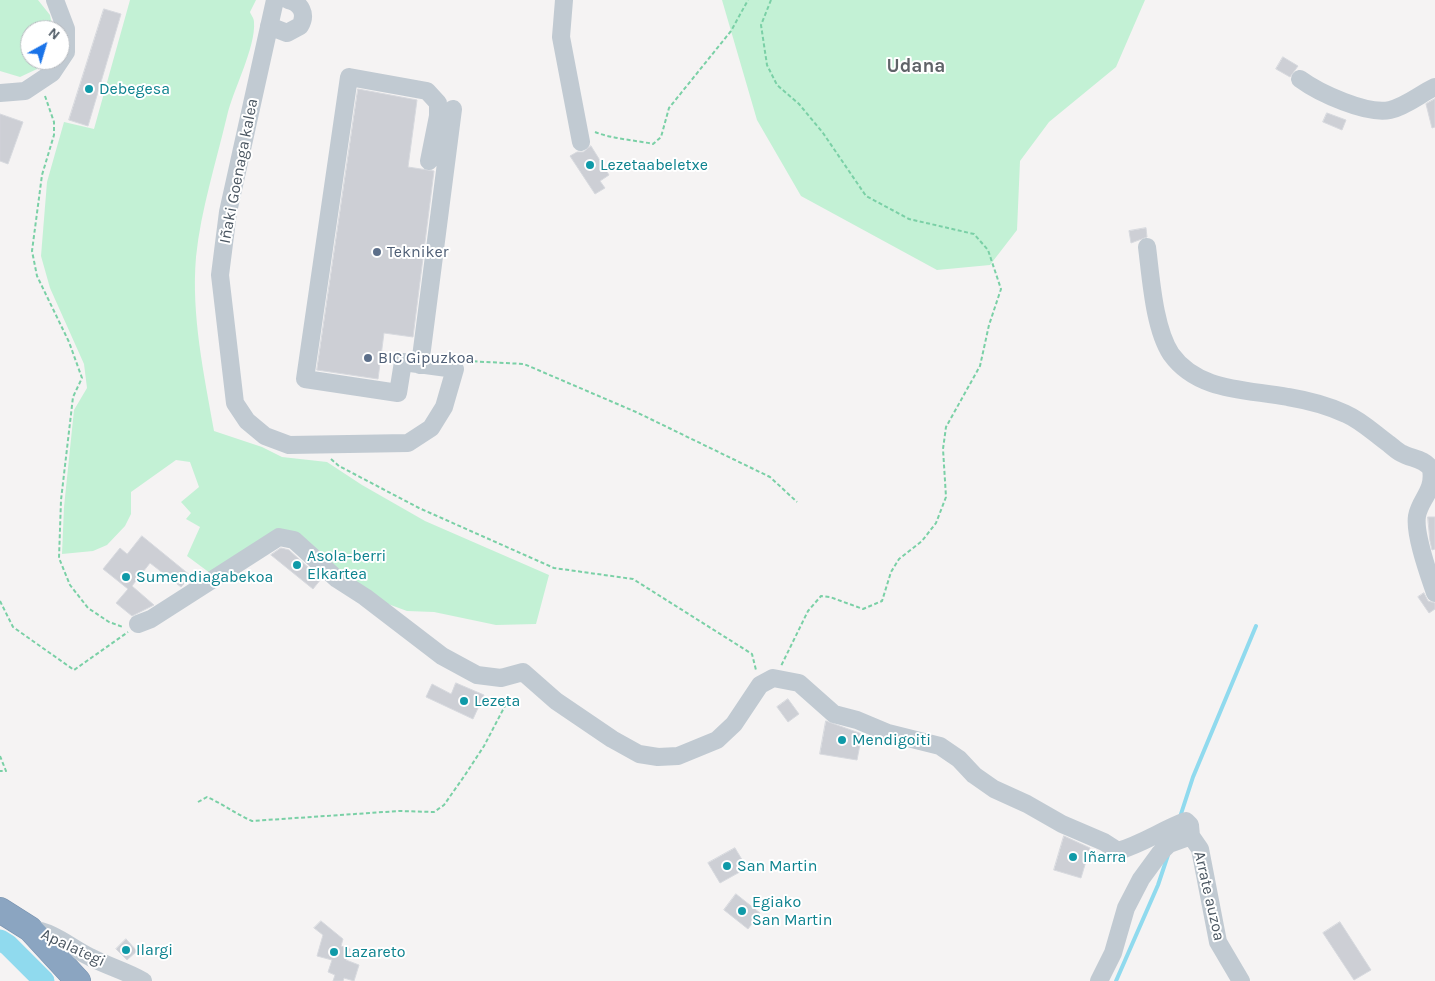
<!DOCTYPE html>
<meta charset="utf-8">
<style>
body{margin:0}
#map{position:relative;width:1435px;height:981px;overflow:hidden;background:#f5f3f3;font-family:Karla,sans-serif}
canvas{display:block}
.north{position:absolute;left:20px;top:20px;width:50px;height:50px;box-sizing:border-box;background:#fff;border:1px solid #b7bbc0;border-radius:50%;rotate:39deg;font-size:14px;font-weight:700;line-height:20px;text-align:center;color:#4a5661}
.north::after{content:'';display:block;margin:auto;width:18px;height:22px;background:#1a73e8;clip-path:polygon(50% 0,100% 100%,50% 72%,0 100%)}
</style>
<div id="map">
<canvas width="1435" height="981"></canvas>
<div class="north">N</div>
</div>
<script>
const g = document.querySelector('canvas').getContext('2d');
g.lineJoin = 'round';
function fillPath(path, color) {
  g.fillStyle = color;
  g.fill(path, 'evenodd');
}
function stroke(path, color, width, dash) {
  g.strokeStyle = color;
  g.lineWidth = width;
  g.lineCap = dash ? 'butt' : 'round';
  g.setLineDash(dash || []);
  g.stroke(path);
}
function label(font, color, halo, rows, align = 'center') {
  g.font = font + ' Karla,sans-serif';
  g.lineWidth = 4;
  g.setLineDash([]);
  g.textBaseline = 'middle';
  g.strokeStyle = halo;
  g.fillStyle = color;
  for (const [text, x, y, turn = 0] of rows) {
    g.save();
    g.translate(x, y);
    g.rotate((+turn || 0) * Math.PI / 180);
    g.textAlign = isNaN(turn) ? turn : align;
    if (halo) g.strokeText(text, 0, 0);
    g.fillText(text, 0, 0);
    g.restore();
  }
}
fillPath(new Path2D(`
 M0 0H38L50 15 53 30H30V60H44L37 69 20 77 0 71Z
 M130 0H256L250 12C251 15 254 18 254 22 256 47 233 90 227 116 216 163 201 209 196 257 191 315 204 374 214 431L262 447 282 457 327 462 362 485 425 521 549 575 536 624 496 625 434 612 407 611 388 604 338 572 298 534 210 573 187 556 200 527 186 519 191 513 181 502 199 487 190 462 176 460 131 492V514L125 526 107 545 93 551 62 554 64 507 74 410 87 388 84 364 50 288 41 256 47 182 64 122 94 129Z
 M722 0H1145L1116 67 1049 122 1020 161 1017 230 990 265 937 270 801 196 757 120Z`), '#c3f1d5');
stroke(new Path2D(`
 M1180 817 1193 777 1256 626
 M1116 981 1158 885 1168 855`), '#90daee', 4);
stroke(new Path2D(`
 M0 940 8 945 44 981`), '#90daee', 21);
const building = new Path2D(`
 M104 9 121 14 88 126 69 120Z
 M1283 57 1298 66 1290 77 1276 69Z
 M358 89 417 100 408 167 434 171 413 337 384 333 378 379 317 370Z
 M1435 99V127L1432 128 1426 104Z
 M1327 113 1346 120 1342 130 1323 122Z
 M0 114 23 122 8 164 0 161Z
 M591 146 609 175 600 181 605 188 595 194 570 156 577 152H583Z
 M1146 228 1147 237 1131 243 1129 231Z
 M1428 517H1435V549L1432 550 1430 541Z
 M142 536 191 576 181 587 150 563 132 586 154 605 132 616 116 603 128 589 103 569 120 548 127 554Z
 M281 548 289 550 321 579 313 589 271 555Z
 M1424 593 1428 601 1435 603V609L1429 613 1418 597Z
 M456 683 484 695 473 719 426 697 432 684 451 694Z
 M788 699 799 714 788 722 777 707Z
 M826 721 862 734 857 760 820 754Z
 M1064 836 1090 848 1081 878 1054 870Z
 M735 848 747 868 720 883 708 863Z
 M736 894 760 913 748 929 724 910Z
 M321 921 343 939 341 946 350 949 346 960 359 965 354 981 344 978 343 981H333L335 975 328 972 332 960 317 956 323 935 314 928Z
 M1340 922 1371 970 1354 980 1323 933Z
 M126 939 137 951 127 960 116 949Z`);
fillPath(building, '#cdcfd5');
stroke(building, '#d7d9de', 1);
const highway = new Path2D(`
 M0 910 30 929 78 981`);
stroke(highway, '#7690ad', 26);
stroke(new Path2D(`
 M771 0 761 25 767 65 777 85 799 104 823 133 866 196 909 219 974 234 988 250 1001 289 989 325 980 366 946 427 943 449 946 497 936 523 922 541 899 559 891 572 882 601 863 609 830 597 821 596 808 611 781 666
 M45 96 54 122V135L42 175 32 251 37 276 69 342 82 378 73 397 61 500 59 558 70 585 88 608 109 622 123 627
 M595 132C612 139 635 140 653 144L661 137 669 108 731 31 748 0
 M467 361 524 364 636 412 770 477 797 502
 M331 459 339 466 419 508 554 568 633 579 752 654 756 670
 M0 601 13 627 74 670 128 632
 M0 756 6 771H0
 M198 802 207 797C223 804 236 814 252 821L399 811 434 812 444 805 465 775 484 746 506 704`), '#7ad0a6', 2, [4, 2.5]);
stroke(new Path2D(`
 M275 0 228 212 220 275 235 403 247 421 265 436 289 445 408 443 431 428 444 407 455 369 403 362 398 393 305 379 349 77 427 91 438 103V116L429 161
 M564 0 561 37 581 142
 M269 26 287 33 300 26C307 14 301 3 288 0
 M1300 79C1319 93 1367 115 1390 110 1407 106 1420 94 1435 87
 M0 93 25 91 52 73 66 52V29L55 0
 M1147 247C1151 278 1154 328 1171 354 1198 392 1247 389 1288 397 1306 400 1329 406 1346 414 1362 421 1375 434 1389 444 1393 447 1397 451 1401 453 1411 459 1424 458 1431 469 1435 491 1420 499 1417 516 1414 534 1429 575 1435 593
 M420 365 453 109
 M138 624 151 619 279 537 294 540 337 579 365 597 442 656 477 675 501 678 523 672 556 701 612 739 639 754 658 757 678 756 717 740 734 724 760 685 773 678 799 683 834 714 857 720 888 733 940 746 959 759 974 775 994 789 1027 804 1062 824 1104 842 1118 851C1142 844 1162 830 1186 821L1190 825 1191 836
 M1191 836 1200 849 1218 942 1241 981
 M30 929C55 932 68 946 90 957 107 966 126 971 143 981
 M1099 981 1113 953 1126 908 1141 879 1160 853 1169 844 1191 836`), '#c1cad2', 18);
stroke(highway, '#8ba5c1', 25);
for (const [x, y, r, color] of [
 [89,89,5,"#0f9aa8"],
 [590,165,5,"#0f9aa8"],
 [377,252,5,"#5c6f8a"],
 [368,358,5,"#5c6f8a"],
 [297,565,5,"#0f9aa8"],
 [126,577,5,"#0f9aa8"],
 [464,701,5,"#0f9aa8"],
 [842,740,5,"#0f9aa8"],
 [1073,857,5,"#0f9aa8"],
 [727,866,5,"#0f9aa8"],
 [742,911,5,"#0f9aa8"],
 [126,950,5,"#0f9aa8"],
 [334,952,5,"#0f9aa8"]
]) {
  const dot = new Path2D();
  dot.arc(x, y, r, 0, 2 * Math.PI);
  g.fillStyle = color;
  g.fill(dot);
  stroke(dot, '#fff', 2);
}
label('16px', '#0d838f', '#fff', [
 ["Debegesa",99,89],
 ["Lezetaabeletxe",600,165],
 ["Asola-berri",307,556],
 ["Elkartea",307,574],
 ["Sumendiagabekoa",136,577],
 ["Lezeta",474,701],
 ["Mendigoiti",852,740],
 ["Iñarra",1083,857],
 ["San Martin",737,866],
 ["Egiako",752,902],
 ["San Martin",752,920],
 ["Ilargi",136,950],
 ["Lazareto",344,952]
], 'left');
label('16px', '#4a5661', '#fff', [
 ["Iñaki Goenaga kalea",239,171,-79],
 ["Arrate auzoa",1209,896,77],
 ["Apalategi",73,948,25]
]);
label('16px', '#4e5e75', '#fff', [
 ["Tekniker",387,252],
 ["BIC Gipuzkoa",378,358]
], 'left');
label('bold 19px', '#5f6368', '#fff', [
 ["Udana",916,67]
]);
</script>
